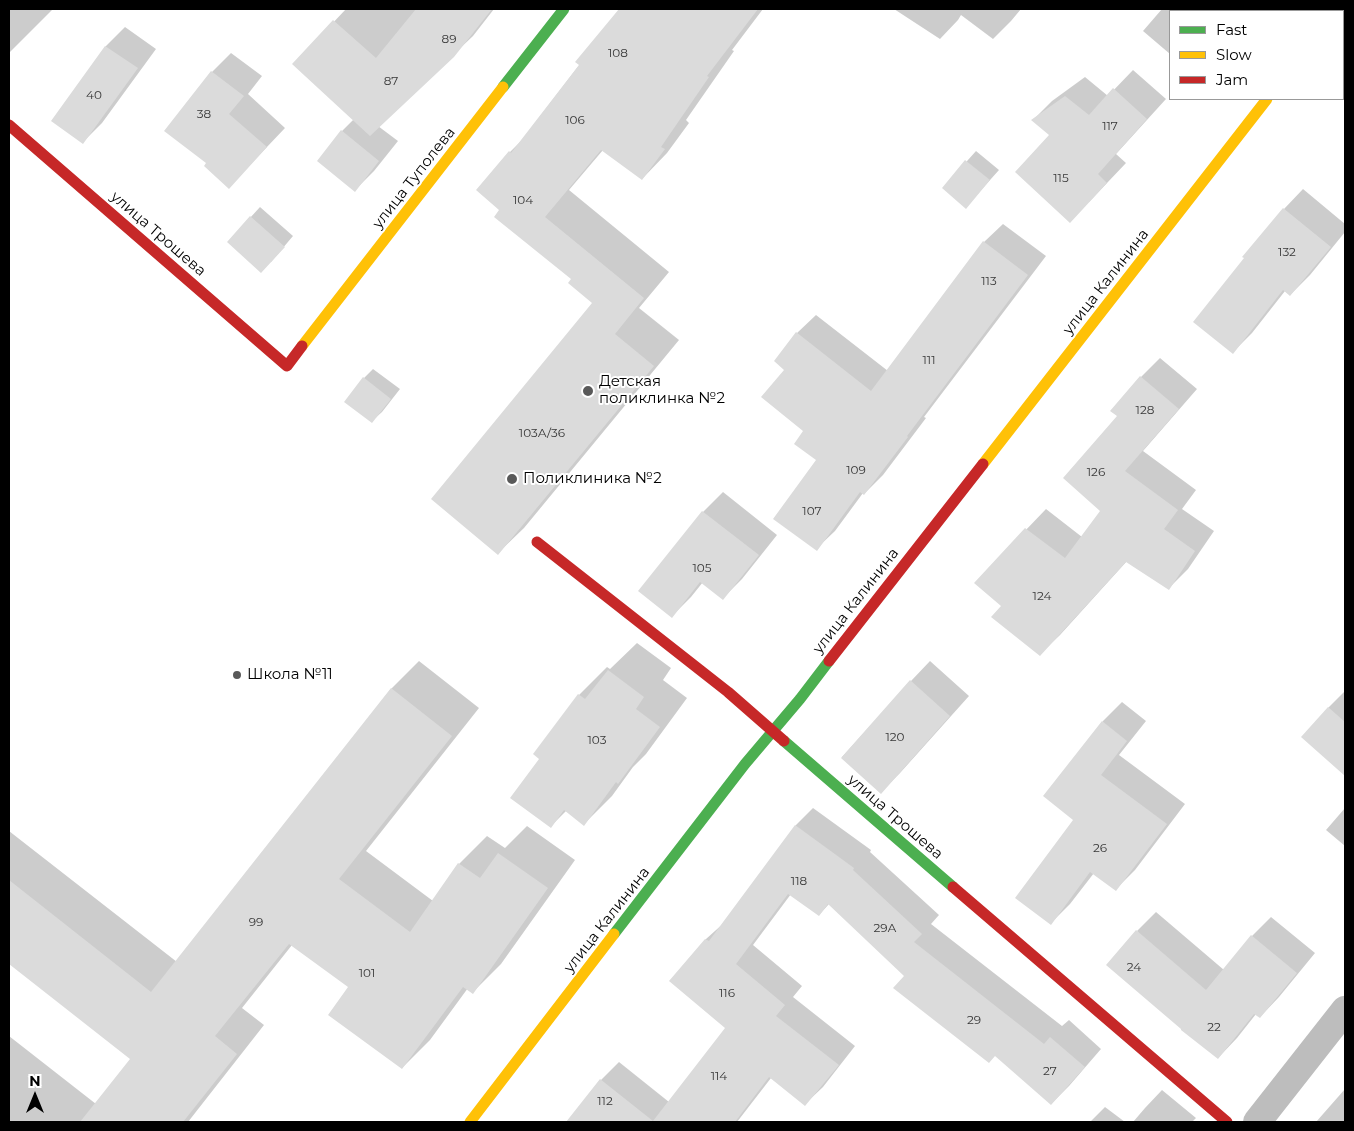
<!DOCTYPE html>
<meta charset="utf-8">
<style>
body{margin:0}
#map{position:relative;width:1354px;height:1131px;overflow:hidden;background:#fff;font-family:Montserrat,sans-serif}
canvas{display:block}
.frame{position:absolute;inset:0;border:10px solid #000;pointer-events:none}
.legend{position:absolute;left:1169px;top:10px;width:175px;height:90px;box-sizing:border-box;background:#fff;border:1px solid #999;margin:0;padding:6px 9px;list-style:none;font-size:15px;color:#000}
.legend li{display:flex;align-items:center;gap:10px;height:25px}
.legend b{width:25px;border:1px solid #999}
.north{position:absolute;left:10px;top:1071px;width:50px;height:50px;-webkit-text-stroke:4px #fff;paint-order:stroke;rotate:0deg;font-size:14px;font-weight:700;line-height:20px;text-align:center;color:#000}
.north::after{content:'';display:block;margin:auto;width:18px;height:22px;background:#000;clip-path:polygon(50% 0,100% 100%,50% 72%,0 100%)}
</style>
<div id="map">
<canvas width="1354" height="1131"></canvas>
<div class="frame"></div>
<ul class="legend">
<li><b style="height:6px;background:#4caf50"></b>Fast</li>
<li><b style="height:6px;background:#ffc107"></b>Slow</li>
<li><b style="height:6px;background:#c62828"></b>Jam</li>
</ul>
<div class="north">N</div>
</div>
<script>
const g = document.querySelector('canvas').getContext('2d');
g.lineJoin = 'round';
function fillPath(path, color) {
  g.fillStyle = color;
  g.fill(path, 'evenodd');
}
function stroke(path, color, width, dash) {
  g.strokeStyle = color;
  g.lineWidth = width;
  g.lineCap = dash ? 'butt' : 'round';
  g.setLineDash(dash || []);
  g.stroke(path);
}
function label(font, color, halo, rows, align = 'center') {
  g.font = font + ' Montserrat,sans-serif';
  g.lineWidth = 4;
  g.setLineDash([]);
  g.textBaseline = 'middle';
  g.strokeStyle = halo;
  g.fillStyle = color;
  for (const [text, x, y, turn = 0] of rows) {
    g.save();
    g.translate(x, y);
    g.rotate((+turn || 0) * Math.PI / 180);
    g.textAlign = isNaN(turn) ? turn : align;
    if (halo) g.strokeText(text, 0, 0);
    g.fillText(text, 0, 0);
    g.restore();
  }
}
fillPath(new Path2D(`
 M9 9H53L9 53Z
 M346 9H494L473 36 378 126 398 141 374 171 355 190 319 161 342 131 354 119 294 64Z
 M621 9H763L732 50 734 51 686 120 689 123 667 153 642 179 603 150 569 190 669 272 639 308 679 340 524 528 498 553 594 303 572 279 501 210 510 152 522 140 580 64 577 61Z
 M894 9H1021L1011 21 993 39 961 15 958 20 940 39Z
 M1162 9H1224L1227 11H1170V54L1143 31Z
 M125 27 156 49 102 123 83 142 53 121 106 46Z
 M231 53 262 76 248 94 285 128 229 187 208 163 212 72Z
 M1133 70 1166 99 1116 154 1126 163 1089 202 1051 135 1033 120 1052 101 1085 77 1108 96Z
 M976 151 999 170 966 207 943 188Z
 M1303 189 1345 224V232L1310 275 1290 295 1285 291 1252 333 1233 352 1284 209Z
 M260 207 293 236 271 262 228 242Z
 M1003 224 1046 256 924 417 926 418 883 475 864 494 863 493 835 531 816 549 818 460 805 431 786 370 797 333 816 315 888 371 984 242Z
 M1160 358 1197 389 1143 451 1196 490 1182 509 1214 531 1188 569 1169 588 1127 561 1060 635 1040 654 1003 606 976 582 1046 509 1082 537 1101 511 1119 416 1141 377Z
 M373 369 400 389 382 412 372 421 364 378Z
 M723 492 777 535 742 579 723 598 703 582 691 597 672 616 640 591 703 512Z
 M637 643 671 668 663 680 687 698 646 754 633 767 612 796 584 824 566 811 551 826 541 759 579 695 607 667 610 669Z
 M419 661 479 708 366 851 433 901 459 864 487 836 505 848 527 826 575 860 501 964 473 992 468 988 430 1040 402 1068 350 987 292 945 242 1008 264 1025 188 1122H9V1036L96 1104 132 1059 9 963V831L177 962 391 689Z
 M930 661 969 696 900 773 881 792 842 757 911 681Z
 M1345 691V774L1303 737 1328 708Z
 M1122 702 1146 721 1119 755 1185 804 1135 870 1116 889 1094 873 1070 904 1051 923 1075 820 1103 721Z
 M813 808 871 850 870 852 939 915 931 924 1062 1026 1069 1020 1101 1049 1069 1086 1051 1104 906 976 829 904 819 915 791 894 753 945 802 986 793 997 855 1046 823 1087 805 1104 771 1078 737 1122H568L601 1080 619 1062 669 1102 727 1028 671 981 706 939 725 922 796 825Z
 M1345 808V846L1326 830Z
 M1156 912 1224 970 1252 936 1271 917 1315 953 1279 997 1260 1017 1256 1014 1237 1038 1218 1058 1137 931Z
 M1345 1089V1122H1316Z
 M1162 1090 1196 1118 1192 1122H1133L1145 1108Z
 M1105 1107 1125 1122H1090Z`), '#0003');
fillPath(new Path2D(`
 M416 9H492L454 57 370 136 292 64 333 20 376 58Z
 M619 9H758L707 76 709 77 661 147 665 149 642 180 601 150 545 217 644 298 615 334 654 366 498 555 431 499 592 303 568 283 571 279 494 217 499 210 476 190 509 151 511 153 579 65 575 62Z
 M105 46 138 68 83 144 51 121Z
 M211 71 244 96 229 114 267 147 229 189 204 166 206 163 164 131Z
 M1113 88 1147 119 1098 174 1107 183 1070 223 1015 172 1049 135 1031 120 1065 96 1089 115Z
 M341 130 379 161 355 192 317 161Z
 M965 160 990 180 966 209 942 188Z
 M1283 208 1331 247 1290 296 1283 290 1233 354 1193 322 1244 258 1242 257Z
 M250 216 285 247 261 273 227 242Z
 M983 241 1028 275 907 436 908 437 864 495 860 492 817 551 773 519 816 460 794 444 803 431 761 397 784 370 774 361 796 332 871 391Z
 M1140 376 1179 409 1125 471 1178 510 1164 529 1195 551 1169 590 1126 562 1040 656 991 617 1001 606 974 583 1025 528 1065 558 1100 511 1063 478 1117 416 1110 411Z
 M363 377 391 399 372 423 344 402Z
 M702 511 759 555 723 600 700 582 672 618 638 591Z
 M608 670 644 697 636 709 660 727 618 784 616 782 584 826 564 810 551 828 510 798 539 759 533 754 578 694 585 699Z
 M910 680 950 716 881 794 841 758Z
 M391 688 452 736 339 879 410 932 458 863 480 878 498 853 548 888 473 994 463 987 402 1069 328 1015 348 987 289 944 215 1036 237 1054 183 1122H80L130 1059 9 964V880L151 992Z
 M1328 707 1345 722V776L1301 737Z
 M1102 721 1127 741 1101 775 1167 824 1116 891 1090 872 1051 925 1015 898 1073 820 1043 796Z
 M795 825 854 868 853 870 922 934 914 942 1044 1044 1050 1037 1085 1067 1051 1105 995 1056 989 1063 893 988 904 976 828 904 819 916 788 894 736 964 785 1005 776 1016 839 1065 805 1106 769 1077 735 1122H566L600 1079 653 1121 725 1028 669 981 705 939 709 941Z
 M1136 930 1206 990 1251 935 1297 973 1260 1018 1254 1014 1218 1059 1181 1030V1029L1106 965Z`), '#dbdbdb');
stroke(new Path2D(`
 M1262 9 1265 11
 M1343 76 1345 78
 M1257 1122 1345 1010`), '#bdbdbd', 28);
stroke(new Path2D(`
 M503 87 564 9
 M784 741 953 887
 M614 934 745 764 800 699 829 661`), '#4caf50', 11);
stroke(new Path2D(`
 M302 346 503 87
 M983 464 1267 99
 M470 1122 614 934`), '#ffc107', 11);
stroke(new Path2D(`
 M1336 11 1338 9
 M9 125 287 366 302 346
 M537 542 728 692 784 741
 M829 661 983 464
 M953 887 1227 1122`), '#c62828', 11);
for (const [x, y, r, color] of [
 [588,391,6,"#595959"],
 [512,479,6,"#595959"],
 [237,675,5,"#595959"]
]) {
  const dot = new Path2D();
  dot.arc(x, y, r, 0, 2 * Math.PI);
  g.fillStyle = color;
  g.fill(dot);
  stroke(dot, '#fff', 2);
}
label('12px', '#373737', null, [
 ["89",449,39],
 ["108",618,53],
 ["87",391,81],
 ["40",94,95],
 ["38",204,114],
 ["106",575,120],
 ["117",1110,126],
 ["115",1061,178],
 ["104",523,200],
 ["132",1287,252],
 ["113",989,281],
 ["111",929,360],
 ["128",1145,410],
 ["103А/36",542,433],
 ["109",856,470],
 ["126",1096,472],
 ["107",812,511],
 ["105",702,568],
 ["124",1042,596],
 ["120",895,737],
 ["103",597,740],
 ["26",1100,848],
 ["118",799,881],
 ["99",256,922],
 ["29А",885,928],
 ["24",1134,967],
 ["101",367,973],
 ["116",727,993],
 ["29",974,1020],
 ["22",1214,1027],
 ["27",1050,1071],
 ["114",719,1076],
 ["112",605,1101]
]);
label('15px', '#000', '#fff', [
 ["улица Туполева",414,178,-52],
 ["улица Трошева",158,234,41],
 ["улица Калинина",1106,282,-52],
 ["улица Калинина",856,601,-52],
 ["улица Трошева",895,817,41],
 ["улица Калинина",607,920,-52]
]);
label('15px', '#000', '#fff', [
 ["Детская",599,382],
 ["поликлинка №2",599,399],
 ["Поликлиника №2",523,479],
 ["Школа №11",247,675]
], 'left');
</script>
